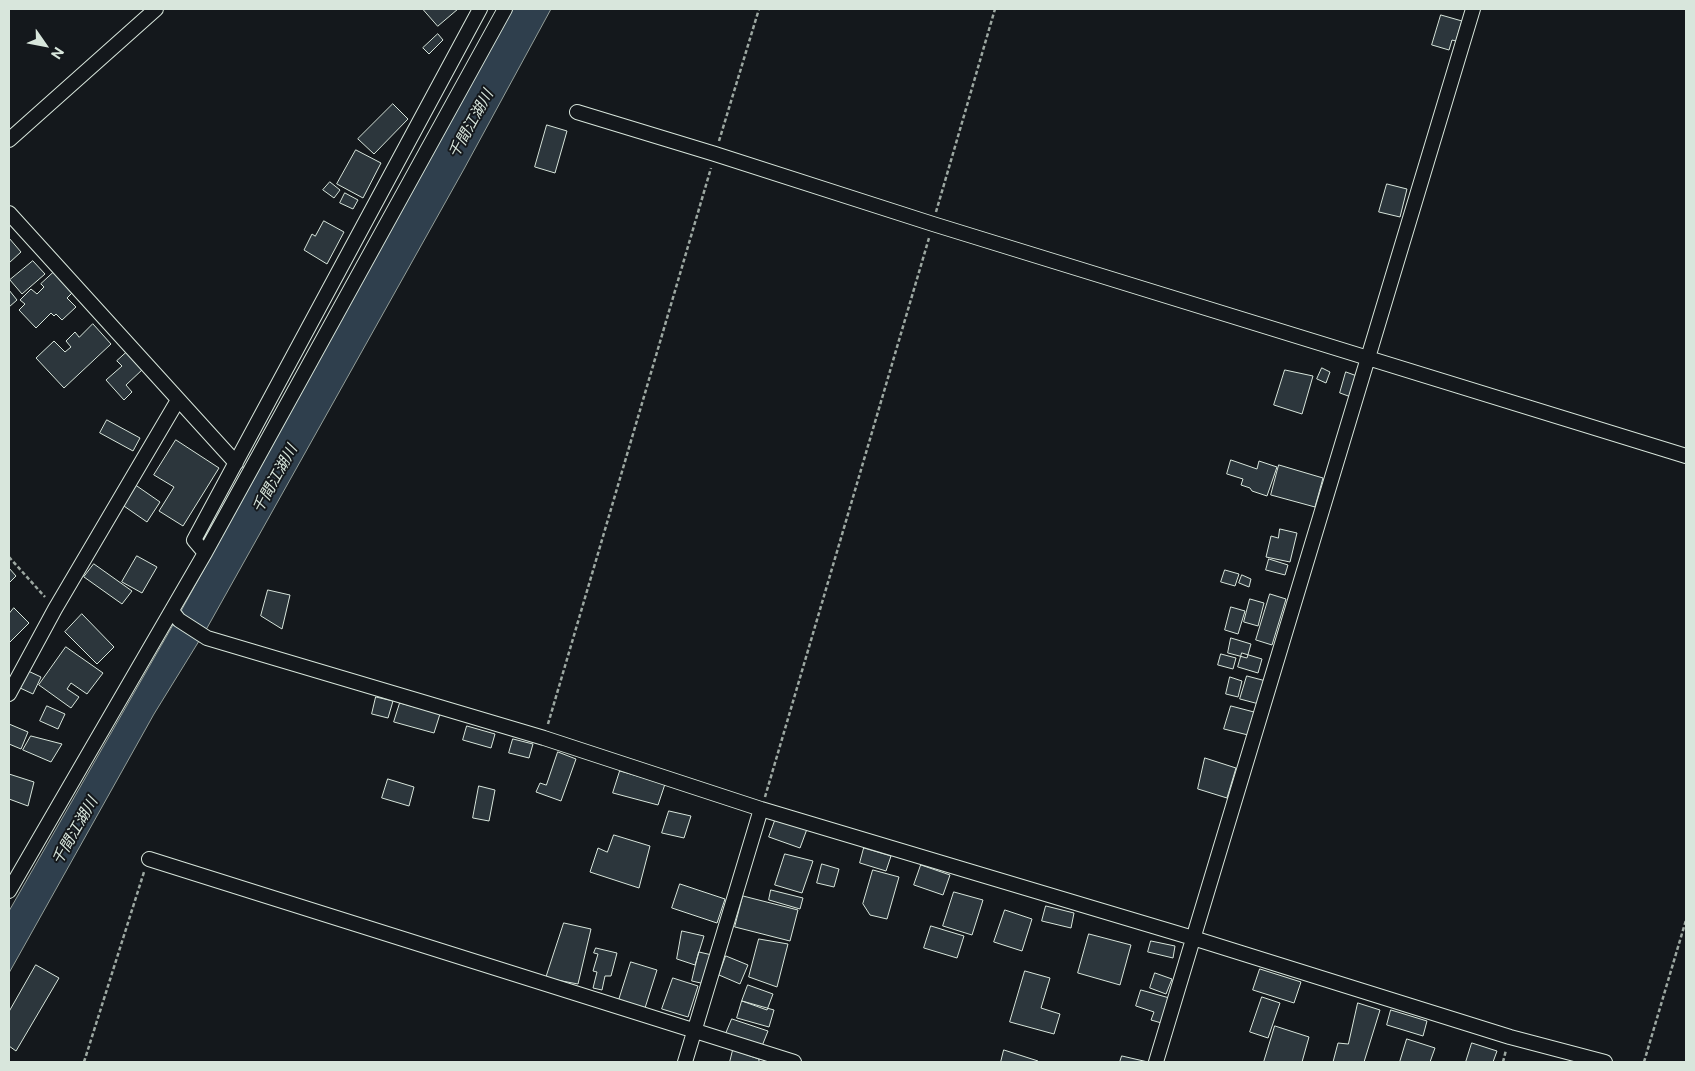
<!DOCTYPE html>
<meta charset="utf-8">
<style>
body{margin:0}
#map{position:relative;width:1695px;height:1071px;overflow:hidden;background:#14181c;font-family:"Public Sans",sans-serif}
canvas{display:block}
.frame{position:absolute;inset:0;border:10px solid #d8e6dc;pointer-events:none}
.north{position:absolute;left:20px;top:20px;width:50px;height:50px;-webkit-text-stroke:4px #14181c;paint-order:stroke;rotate:123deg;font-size:14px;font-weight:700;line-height:20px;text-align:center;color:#d8e6dc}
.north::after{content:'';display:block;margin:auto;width:18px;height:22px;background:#d8e6dc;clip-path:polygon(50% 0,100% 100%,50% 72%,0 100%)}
</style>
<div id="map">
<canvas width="1695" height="1071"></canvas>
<div class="frame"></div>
<div class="north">N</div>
</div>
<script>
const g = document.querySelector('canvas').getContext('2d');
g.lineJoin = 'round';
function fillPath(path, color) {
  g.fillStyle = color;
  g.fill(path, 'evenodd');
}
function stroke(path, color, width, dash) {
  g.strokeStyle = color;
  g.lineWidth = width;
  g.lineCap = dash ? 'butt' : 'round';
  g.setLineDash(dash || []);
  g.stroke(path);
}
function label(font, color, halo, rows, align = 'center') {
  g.font = font + ' "Public Sans","Noto Sans JP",sans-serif';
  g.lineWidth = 4;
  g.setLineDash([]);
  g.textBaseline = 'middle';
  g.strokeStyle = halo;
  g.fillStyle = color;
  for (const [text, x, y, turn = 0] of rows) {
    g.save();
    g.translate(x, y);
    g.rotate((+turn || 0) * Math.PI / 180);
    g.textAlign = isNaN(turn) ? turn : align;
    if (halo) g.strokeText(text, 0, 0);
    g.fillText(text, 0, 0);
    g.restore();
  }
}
const water = new Path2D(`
 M513 9H551L464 169 207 628 154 714 9 973V911L181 611Z`);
fillPath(water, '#2f3f4d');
stroke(water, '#939e99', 1);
const building = new Path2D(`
 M423 9H458L438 26Z
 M1441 15 1462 21 1456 41 1452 40 1449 50 1432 45Z
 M438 34 443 40 429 54 423 48Z
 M393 104 408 119 374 154 358 139Z
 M547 125 567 131 555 173 535 167Z
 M356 150 381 163 363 198 337 184Z
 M330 182 340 190 334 198 323 190Z
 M1387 184 1407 189 1400 217 1379 212Z
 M345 193 358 200 353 209 340 203Z
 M324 221 344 232 327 264 304 250 312 234 315 236Z
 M9 238 21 252 9 263Z
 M33 261 45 274 22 294 10 280Z
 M54 272 73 292 67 298 76 307 62 320 56 314 54 316 51 313 36 328 19 310 25 304 20 300 31 289 37 294 44 287 41 284Z
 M9 290 17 300 9 307Z
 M93 324 111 344 64 388 36 358 54 341 65 352 71 347 66 341 75 332 79 337Z
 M127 352 143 369 126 385 132 392 124 400 106 380 122 366 117 361Z
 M1322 368 1330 372 1326 383 1317 379Z
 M1285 370 1313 376 1302 414 1274 405Z
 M1346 372 1357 376 1351 397 1340 393Z
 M107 420 140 438 133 451 100 433Z
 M176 440 219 468 183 526 159 511 174 487 154 475Z
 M1231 460 1257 469 1259 461 1277 467 1267 496 1252 491 1250 488 1241 485 1243 479 1227 474Z
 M1279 465 1323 478 1315 507 1271 495Z
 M134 484 160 502 147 522 121 504Z
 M1280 529 1297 533 1290 562 1266 557 1271 536 1278 538Z
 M137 556 157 567 142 593 122 582Z
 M1269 559 1288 565 1285 575 1266 570Z
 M94 564 132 591 122 604 84 577Z
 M9 568 16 576 9 583Z
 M1225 570 1239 574 1235 586 1221 582Z
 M1242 575 1251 579 1249 587 1239 583Z
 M268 590 290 595 282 629 261 616Z
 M1270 594 1286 599 1272 645 1256 640Z
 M1250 599 1264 603 1258 626 1244 622Z
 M1231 607 1245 611 1238 634 1225 630Z
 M14 608 29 623 9 643V614Z
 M82 614 114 647 97 664 65 632Z
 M1231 638 1251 644 1247 658 1228 653Z
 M66 647 103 673 87 694 71 683 67 689 79 697 71 708 39 685Z
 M1242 653 1262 659 1258 673 1238 667Z
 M1221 654 1236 658 1233 669 1218 665Z
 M26 670 41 677 33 694 18 687Z
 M1247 676 1266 681 1259 704 1240 699Z
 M1230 677 1242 681 1238 697 1226 694Z
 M376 697 393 701 388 718 372 714Z
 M400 703 440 714 434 733 394 722Z
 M47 706 65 714 58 729 40 721Z
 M1231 706 1254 712 1248 735 1224 729Z
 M9 724 28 732 21 749 9 744Z
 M467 726 495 734 491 748 463 740Z
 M31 736 62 744 51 762 23 750Z
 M513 739 533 744 529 758 509 753Z
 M558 752 576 759 561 801 536 792 540 783 546 785Z
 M1205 758 1236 768 1227 798 1198 789Z
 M620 771 665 784 658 805 613 793Z
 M9 774 34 782 28 806 9 799Z
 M388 779 414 787 409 806 382 798Z
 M479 786 495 790 489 821 473 818Z
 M669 811 691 816 684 838 662 833Z
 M776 818 807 829 800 848 769 837Z
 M614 835 650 846 639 888 590 872 598 848 607 852Z
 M864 848 891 856 886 871 860 863Z
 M785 854 813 861 802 893 775 885Z
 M822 864 839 869 834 887 817 883Z
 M921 865 950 875 943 895 914 885Z
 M873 870 899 877 887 919 870 915 863 904Z
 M680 884 725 899 717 923 672 908Z
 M771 890 803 898 800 909 769 900Z
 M954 892 983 900 972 935 943 926Z
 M743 896 798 910 790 941 735 927Z
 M1046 906 1074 913 1071 928 1042 921Z
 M1005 910 1032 919 1022 951 994 942Z
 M564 923 591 929 578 984 546 978Z
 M931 926 964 936 957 958 924 948Z
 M682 931 704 936 695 965 677 959Z
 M1089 934 1131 945 1120 985 1078 973Z
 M759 939 788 944 777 987 749 977Z
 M1151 941 1175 946 1173 958 1148 952Z
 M596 948 617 953 611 976H605L602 990 593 988 597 972 593 971 598 954 594 953Z
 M699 952 712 955 705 984 692 981Z
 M726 956 748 965 740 984 719 975Z
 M631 962 657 970 645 1008 619 1000Z
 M36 965 59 978 16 1051 9 1046V1012Z
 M1260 969 1301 982 1294 1003 1253 990Z
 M1025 971 1050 978 1041 1008 1060 1014 1054 1034 1010 1022Z
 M1155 973 1172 979 1166 994 1150 988Z
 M673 978 698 986 688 1017 662 1009Z
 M748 985 773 994 767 1010 742 1001Z
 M1141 990 1173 999 1165 1024 1151 1020 1154 1012 1136 1006Z
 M1262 997 1280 1003 1268 1038 1250 1032Z
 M742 1001 774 1010 769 1027 737 1018Z
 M1358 1003 1380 1010 1364 1062H1333L1338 1043 1348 1044Z
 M1391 1010 1427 1021 1423 1036 1387 1025Z
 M732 1019 768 1031 762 1046 725 1036Z
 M1275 1026 1309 1037 1302 1062H1264Z
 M1407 1039 1435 1048 1430 1062H1400Z
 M1472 1043 1497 1051 1493 1062H1466Z
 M733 1050 759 1059V1062H730Z
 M1004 1050 1038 1061V1062H1001Z
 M1122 1056 1148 1062H1120Z`);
fillPath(building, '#2c363c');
stroke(building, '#d8e6dc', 1);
const minor = new Path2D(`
 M577 112 715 154 933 224 1686 456
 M9 140 156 9
 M9 213 236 463
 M205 553 194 540 480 9
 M172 611 179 620 207 638 544 738 761 809 1193 938 1510 1037 1605 1062
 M9 694 55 609 178 400
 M149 859 794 1062
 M9 891 205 553 505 9
 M685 1062 761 809
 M1156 1062 1473 9`);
stroke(minor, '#d8e6dc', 16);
stroke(new Path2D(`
 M719 141 759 9
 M936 212 995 9
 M9 557 45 597
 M548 724 711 168
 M765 797 929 238
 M84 1062 144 872
 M1503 1062 1506 1050
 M1644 1062 1686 920`), '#9da8a2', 2.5, [4, 2.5]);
stroke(minor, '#14181c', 14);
label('italic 15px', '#d8e6dc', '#14181c', [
 ["千間江湖川",471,124,-61],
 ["千間江湖川",275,479,-61],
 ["千間江湖川",75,831,-60]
]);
</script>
